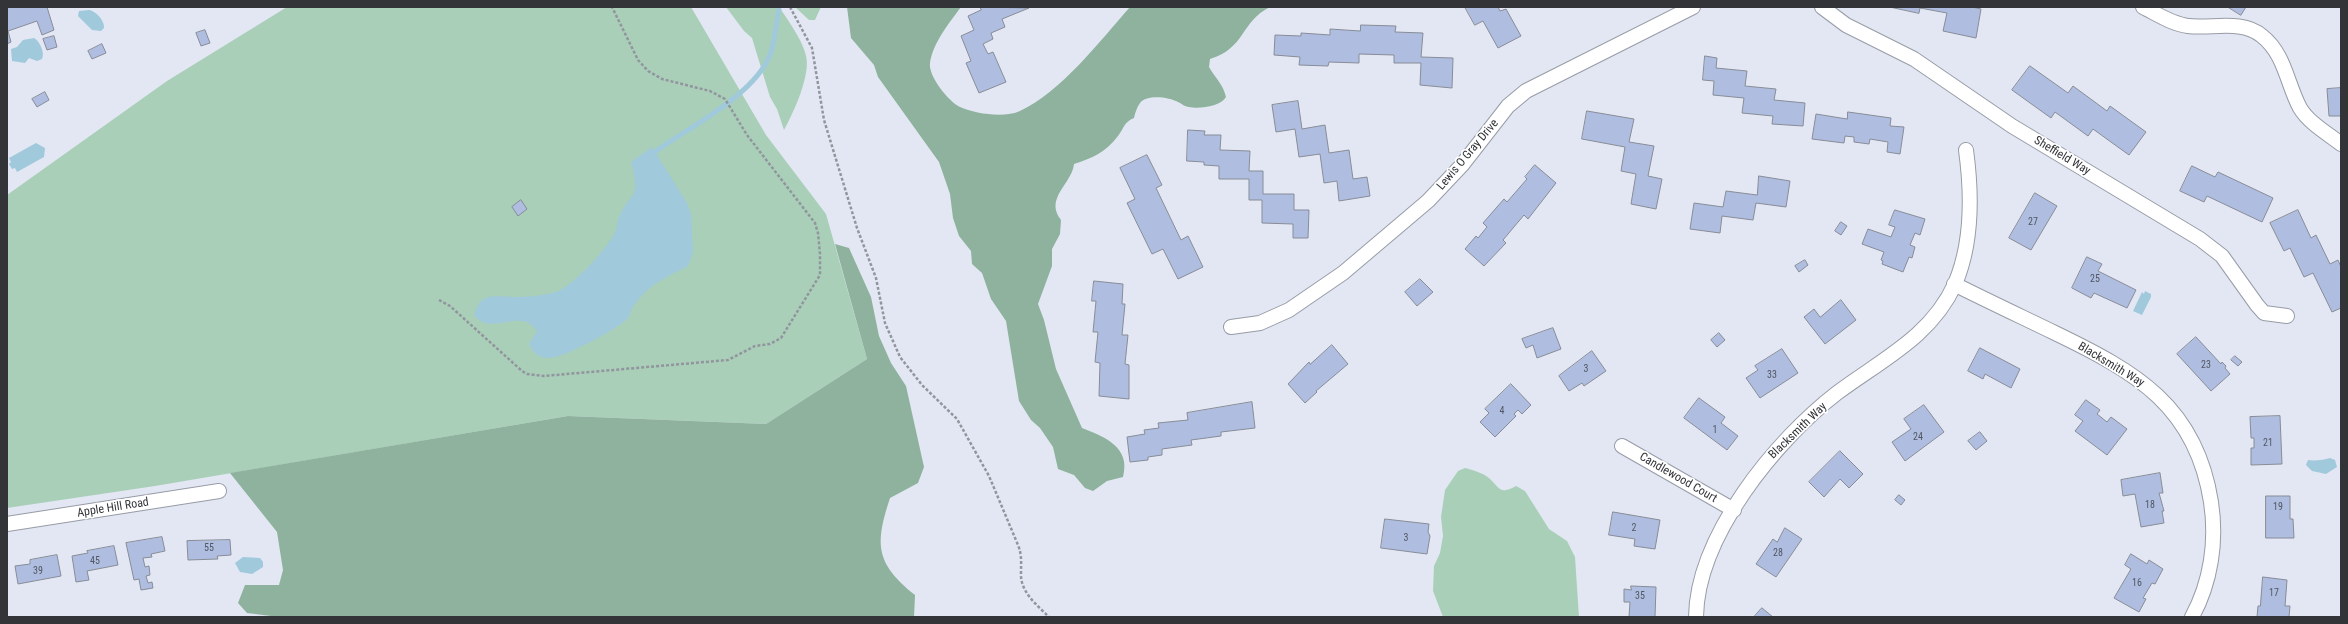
<!DOCTYPE html>
<style>
body{margin:0}
#map{position:relative;width:2348px;height:624px;overflow:hidden;background:#e2e7f3;font-family:"Roboto Condensed",sans-serif}
canvas{display:block}
.frame{position:absolute;inset:0;border:8px solid #323438;pointer-events:none}
</style>
<div id="map">
<canvas width="2348" height="624"></canvas>
<div class="frame"></div>
</div>
<script>
const g = document.querySelector('canvas').getContext('2d');
g.lineJoin = 'round';
function fillPath(path, color) {
  g.fillStyle = color;
  g.fill(path, 'evenodd');
}
function stroke(path, color, width, dash) {
  g.strokeStyle = color;
  g.lineWidth = width;
  g.lineCap = dash ? 'butt' : 'round';
  g.setLineDash(dash || []);
  g.stroke(path);
}
function label(font, color, halo, rows, align = 'center') {
  g.font = font + ' "Roboto Condensed",sans-serif';
  g.lineWidth = 3.5;
  g.setLineDash([]);
  g.textBaseline = 'middle';
  g.strokeStyle = halo;
  g.fillStyle = color;
  for (const [text, x, y, turn = 0] of rows) {
    g.save();
    g.translate(x, y);
    g.rotate((+turn || 0) * Math.PI / 180);
    g.textAlign = isNaN(turn) ? turn : align;
    if (halo) g.strokeText(text, 0, 0);
    g.fillText(text, 0, 0);
    g.restore();
  }
}
fillPath(new Path2D(`
 M287 7H691L766 135 826 214 867 359 766 424 568 416 155 486 7 508V195L167 81Z
 M726 7H779C788 20 803 41 806 56 811 75 793 114 784 130L777 109 770 97 752 38 744 31Z
 M795 7H821L815 20H809Z
 M1465 468C1473 470 1483 473 1489 478 1500 488 1499 495 1516 486L1525 491 1549 529 1567 541 1575 557 1579 617H1443L1433 591 1434 566 1440 553 1443 536 1441 517 1445 490 1458 471Z`), '#aacfb9');
fillPath(new Path2D(`
 M847 7H961C949 23 933 43 930 63 928 76 949 102 960 107 975 114 1005 118 1020 111 1061 92 1100 41 1130 7H1270C1240 22 1246 48 1210 59L1209 67C1216 79 1223 84 1226 97 1220 107 1199 109 1189 107 1185 107 1181 103 1178 102 1169 97 1147 94 1140 103 1137 107 1135 113 1134 118 1124 122 1124 128 1118 136 1106 152 1093 158 1074 164 1072 184 1044 198 1061 220L1060 234 1052 249V266L1038 304 1044 320 1056 369 1082 428C1105 437 1131 447 1123 477L1107 481 1093 491 1085 488 1074 475 1058 469 1053 447 1040 428 1031 420 1019 401 1006 321 991 299 982 273 972 264 971 251 959 236 953 218 950 194 939 162 878 77 874 65 851 38Z
 M835 244 849 248 871 297 879 336 891 363 906 386 924 467 918 483 890 498C875 544 875 563 915 595L914 617H279L247 613 238 603 245 585H279L283 570 277 532 230 473 568 416 766 424 867 359Z`), '#8eb29d');
fillPath(new Path2D(`
 M89 10C96 11 105 21 104 28L101 31 92 30 78 16 79 11Z
 M34 38C40 41 45 53 42 59L37 61 29 58 25 63 12 61 11 49 17 47 23 40Z
 M36 143 45 148 44 157 17 172 15 168 12 169 9 164 11 162 9 158Z
 M652 147 687 203 691 214 693 252 688 266C675 273 663 278 651 287 645 292 637 300 633 307 631 310 630 315 628 318 618 329 565 357 550 358 540 359 533 353 529 344L537 331C520 306 491 338 474 315 476 308 479 301 486 298 494 295 505 297 514 297 528 297 542 296 556 292 572 287 608 248 615 232 617 228 617 224 618 220 630 189 642 202 631 162Z
 M2145 291 2151 294V297L2142 315 2133 311 2142 292 2144 294Z
 M2330 458 2335 460 2337 467 2326 474 2312 471 2306 465 2308 460C2314 461 2324 460 2330 458Z
 M243 557 260 558 263 562V567L252 574 240 572 235 563Z`), '#a0c9db');
stroke(new Path2D(`
 M655 152C688 128 746 99 766 63 775 48 775 27 779 10`), '#a0c9db', 5);
const building = new Path2D(`
 M7 7H47L54 30 42 35 37 21 8 31 11 42 7 44Z
 M980 7 1029 8 1002 19 1005 27 991 33 993 39 983 44 988 54 993 52 1006 82 979 93 966 63 971 61 961 36 974 30 968 16 981 10Z
 M1465 7H1498L1500 11 1506 9 1521 36 1498 48 1483 21 1475 25Z
 M1890 7H1972L1981 9 1976 38 1943 31 1947 13 1920 8 1919 13Z
 M2228 7H2246L2241 15Z
 M1361 25 1396 26 1395 32 1423 33 1421 57 1453 58 1452 88 1420 85 1421 63H1394V55L1359 54V63L1329 62 1328 66 1299 65 1300 57 1274 55 1275 35 1301 36V33L1330 35V29L1360 31Z
 M205 30 210 43 201 46 196 33Z
 M54 36 57 47 47 50 43 39Z
 M102 44 106 53 92 59 88 51Z
 M1705 56 1717 58 1716 68 1747 71 1745 86 1776 89 1774 100 1805 103 1803 126 1772 124 1773 116 1742 113 1744 98 1713 95 1714 81 1703 80Z
 M2030 66 2068 93 2073 86 2107 111 2110 106 2146 132 2129 155 2093 129 2088 136 2055 112 2051 118 2012 90Z
 M2341 88V116H2329L2327 89Z
 M45 92 49 100 37 107 32 99Z
 M1298 101 1302 129 1325 125 1329 153 1349 150 1353 179 1367 177 1370 196 1339 201 1337 181 1324 183 1320 154 1299 157 1295 129 1276 132 1272 105Z
 M1587 111 1634 119 1629 142 1654 146 1648 176 1662 179 1656 209 1631 204 1636 174 1621 171 1625 147 1582 139Z
 M1848 112 1891 118 1890 126 1904 127 1900 154 1887 152 1888 142 1870 139 1869 144 1854 142V137L1845 136 1844 143 1812 139 1816 114 1847 119Z
 M1188 130 1205 131 1204 135H1221L1220 150 1250 151 1249 171H1263V194H1294V210H1309L1308 238H1293V224L1262 223V200H1249V179H1219V166L1204 165V162L1187 161Z
 M1147 155 1162 185 1156 188 1181 240 1188 236 1203 267 1178 279 1163 249 1152 254 1127 203 1135 199 1120 168Z
 M1535 165 1556 183 1528 219 1524 215 1503 240 1506 243 1484 266 1465 249 1476 236 1478 238 1487 227 1483 223 1504 199 1507 202 1527 179 1525 177Z
 M2192 166 2215 177 2218 172 2273 198 2262 222 2207 196 2204 202 2180 191Z
 M1759 176 1790 181 1786 207 1756 203 1753 220 1722 216 1720 233 1690 229 1694 203 1723 207 1726 191 1757 195Z
 M2035 193 2057 206 2031 250 2009 238Z
 M521 200 527 209 518 216 512 207Z
 M1895 210 1925 219 1920 235 1915 233 1910 245 1915 247 1912 258 1909 257 1903 272 1882 264 1883 261 1881 260 1884 252 1862 244 1868 229 1891 237 1895 227 1889 225Z
 M2298 210 2311 238 2316 235 2330 264 2338 260 2341 267V308L2332 312 2313 273 2304 277 2290 248 2284 251 2270 223Z
 M1841 222 1847 226 1841 235 1835 231Z
 M2087 257 2102 264 2098 271 2136 290 2127 308 2094 293 2091 298 2072 288Z
 M1805 260 1808 265 1799 272 1795 266Z
 M1420 279 1433 292 1417 306 1405 292Z
 M1094 281 1123 284 1122 304H1125L1122 335H1128L1125 364 1129 365V399L1099 396 1100 363 1095 362 1098 332H1093L1096 301H1092Z
 M1841 300 1856 320 1825 344 1804 317 1814 309 1820 317Z
 M1553 328 1561 349 1537 358 1533 345 1526 348 1522 339Z
 M1719 333 1725 340 1717 347 1711 340Z
 M2196 337 2221 364 2222 362 2226 366 2225 368 2230 374 2211 391 2177 354Z
 M1332 345 1348 364 1316 391 1317 392 1305 403 1288 384 1309 362 1310 364Z
 M1980 348 2020 369 2011 388 1985 374 1983 379 1968 371Z
 M1782 349 1798 373 1760 398 1746 378 1758 370 1755 366Z
 M1592 351 1606 371 1584 386 1582 383 1569 391 1559 376Z
 M2235 356 2242 362 2238 366 2231 360Z
 M1511 384 1531 405 1522 414 1518 410 1514 414 1516 416 1495 437 1480 422 1489 413 1485 409Z
 M1699 398 1725 417 1721 423 1738 436 1727 450 1684 418Z
 M2086 400 2100 410 2097 414 2107 422 2111 417 2127 429 2107 455 2075 431 2083 421 2075 415Z
 M1252 402 1255 428 1221 432V436L1191 440 1192 445 1162 449V455L1148 457V460L1130 462 1127 437 1145 434 1144 430 1159 428 1158 423 1188 420 1187 413Z
 M1924 405 1944 432 1905 461 1892 442 1911 429 1904 419Z
 M2280 416 2282 464 2251 465V448H2254V438H2251L2250 417Z
 M1980 432 1987 441 1976 450 1968 441Z
 M1840 451 1863 474 1849 488 1840 479 1824 497 1809 482Z
 M2160 473 2163 493H2159L2164 511H2162L2164 523 2141 527 2135 494 2123 496 2121 480Z
 M1899 495 1905 500 1901 505 1895 500Z
 M2266 496H2290V519H2293L2294 538H2266Z
 M1613 512 1660 520 1655 549 1634 546 1635 539 1609 535Z
 M1385 519 1429 524 1428 532 1430 536 1427 554 1381 548Z
 M1785 528 1802 539 1776 577 1756 564 1773 539 1777 542Z
 M162 537 165 551 151 554 152 557 143 558 145 567 149 566 150 575 146 576 148 583 152 582 153 588 141 590 139 579 134 580 126 543Z
 M230 540 231 555 217 556 218 559 188 560 187 541Z
 M114 546 118 565 87 571 89 580 76 582 72 556 88 553 87 551Z
 M2131 554 2147 564 2149 560 2163 569 2155 584 2152 583 2143 598 2146 599 2139 612 2114 598 2131 569 2125 565Z
 M57 555 61 576 18 584 15 566 30 564V560Z
 M2263 577 2287 580 2285 606H2290L2289 617H2257L2258 606H2260Z
 M1631 586 1656 587 1655 617H1629L1630 602H1624V589L1631 590Z
 M1762 608 1773 617H1754Z`);
fillPath(building, '#afbee0');
stroke(building, '#878c96', 1);
const minor = new Path2D(`
 M1822 7 1846 25 1914 59 2012 126 2200 239 2222 256 2257 305 2264 313 2287 316
 M2143 7C2157 14 2172 24 2188 26 2212 29 2242 19 2262 36 2285 54 2287 84 2300 108 2309 123 2327 133 2341 144
 M1954 284C1988 301 2022 317 2055 333 2136 372 2196 406 2211 502 2217 541 2211 582 2192 617
 M1231 327 1260 323 1289 310 1343 273 1428 201 1462 165 1508 106 1526 91 1693 7
 M1622 446 1734 510
 M7 524 219 491
 M1696 617C1697 536 1776 440 1837 393 1881 360 1931 337 1955 284 1973 242 1972 194 1966 150`);
stroke(minor, '#979ca6', 16);
stroke(new Path2D(`
 M790 7 812 48 824 120 857 228 876 278 885 323 900 357 922 385 957 419 989 476 1018 545C1022 555 1021 562 1021 573 1020 592 1037 605 1049 617
 M439 300 450 306 522 371 527 374 544 376 728 360 755 346 770 344 781 338 820 275V254L818 233 815 223 747 135 725 99 710 91 662 79 648 71 638 60 612 7`), '#91959d', 2.5, [3, 2]);
stroke(minor, '#fff', 14);
label('10px', '#515662', null, [
 ["27",2033,222],
 ["25",2095,279],
 ["23",2206,365],
 ["3",1586,369],
 ["33",1772,375],
 ["4",1502,411],
 ["1",1715,430],
 ["24",1918,437],
 ["21",2268,443],
 ["18",2150,505],
 ["19",2278,507],
 ["2",1634,528],
 ["3",1406,538],
 ["55",209,548],
 ["28",1778,553],
 ["45",95,561],
 ["39",38,571],
 ["16",2137,583],
 ["17",2274,593],
 ["35",1640,596]
]);
label('12px', '#323438', '#fff', [
 ["Lewis O Gray Drive",1468,155,-50],
 ["Sheffield Way",2062,156,31],
 ["Blacksmith Way",2111,365,31],
 ["Blacksmith Way",1798,431,-44],
 ["Candlewood Court",1678,478,30],
 ["Apple Hill Road",113,508,-9]
]);
</script>
